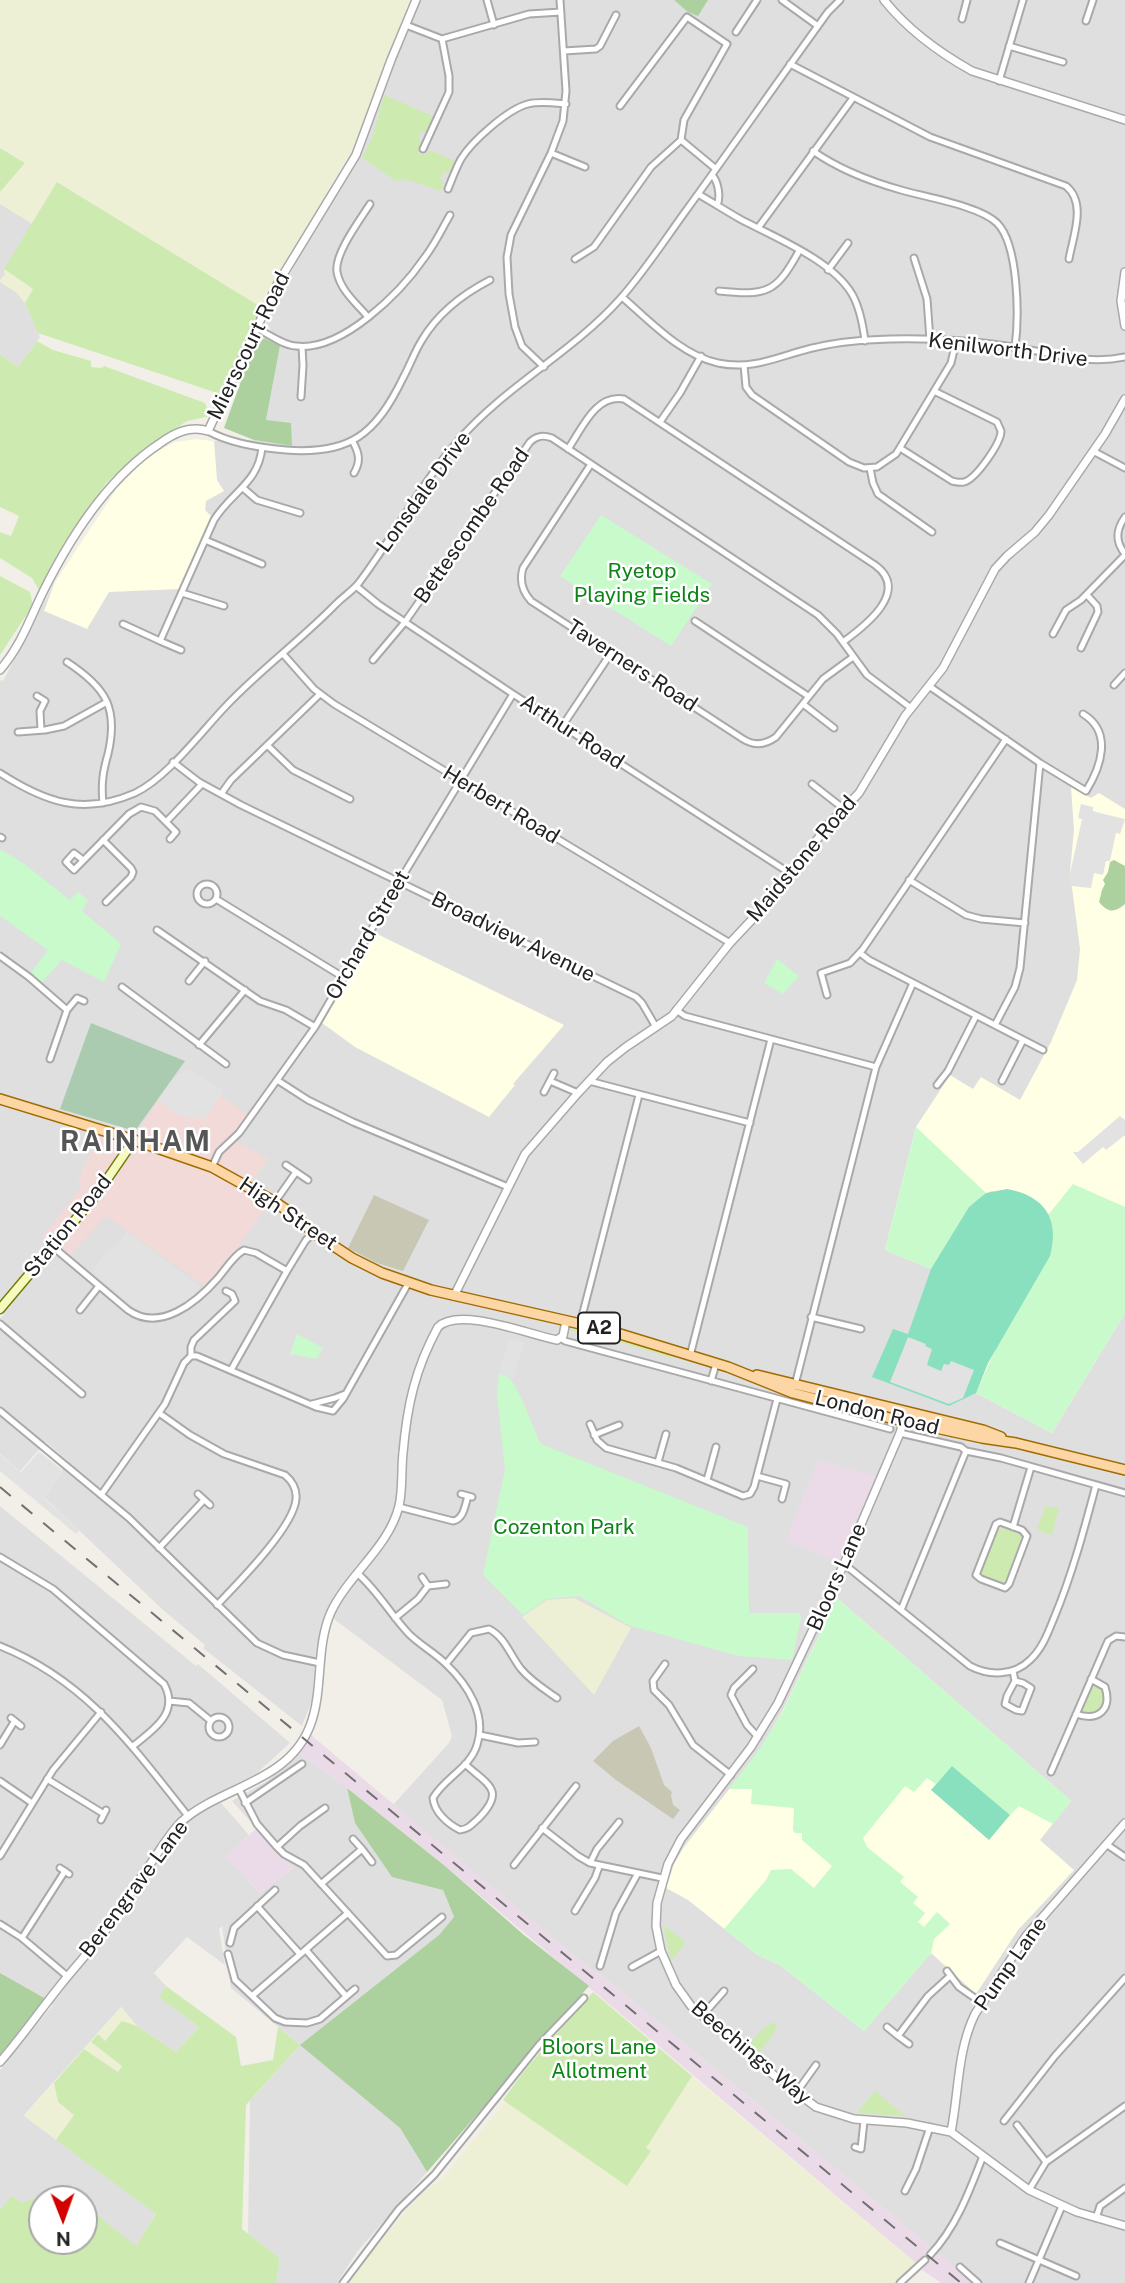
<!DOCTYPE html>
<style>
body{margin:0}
#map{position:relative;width:1125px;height:2283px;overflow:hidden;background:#f2efe9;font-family:"Public Sans",sans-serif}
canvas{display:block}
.north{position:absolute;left:28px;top:2185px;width:70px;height:70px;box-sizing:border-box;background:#fff;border:2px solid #a7a7a7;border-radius:50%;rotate:179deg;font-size:19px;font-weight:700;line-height:28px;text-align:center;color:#222}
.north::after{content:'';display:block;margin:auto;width:24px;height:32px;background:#d40000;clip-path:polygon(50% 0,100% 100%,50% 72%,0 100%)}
</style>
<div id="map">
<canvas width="1125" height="2283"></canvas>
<div class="north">N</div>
</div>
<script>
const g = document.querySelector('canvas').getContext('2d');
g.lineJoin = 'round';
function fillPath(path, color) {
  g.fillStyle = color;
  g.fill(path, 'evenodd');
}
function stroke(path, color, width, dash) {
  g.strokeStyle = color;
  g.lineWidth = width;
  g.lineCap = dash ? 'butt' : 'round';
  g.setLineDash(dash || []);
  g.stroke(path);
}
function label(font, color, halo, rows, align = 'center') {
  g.font = font + ' "Public Sans",sans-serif';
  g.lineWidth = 5;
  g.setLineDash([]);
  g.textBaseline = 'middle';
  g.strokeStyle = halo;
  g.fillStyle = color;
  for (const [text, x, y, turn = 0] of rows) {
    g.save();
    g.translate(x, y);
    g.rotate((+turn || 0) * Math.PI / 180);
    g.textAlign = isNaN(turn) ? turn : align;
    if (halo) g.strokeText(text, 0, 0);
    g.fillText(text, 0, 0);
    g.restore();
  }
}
fillPath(new Path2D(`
 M419 0H1125V2283H974L601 1975 591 1970 393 1805 449 1743 452 1736 442 1700 334 1619 328 1611 316 1652 312 1700 302 1726 203 1648 205 1645 163 1610 45 1498 68 1461 46 1442 20 1471 0 1454V1318L4 1315 0 1312V680L3 681 55 582 117 488 147 459 174 442 196 439 214 441 254 440 292 446 266 420 280 346 266 322 353 148Z
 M0 203 33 223 5 275 0 280Z
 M0 282 16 292 25 303 40 337 18 367 0 354Z
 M0 1506 196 1666 198 1664 290 1743 257 1773 214 1795 249 1835 227 1857 260 1893 293 1868 232 1801 267 1781 299 1753 347 1788 355 1823 442 1888 454 1917 439 1935 301 2045 400 2128 427 2172 357 2252 337 2283H276L280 2258 248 2234 250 2101 300 2045 231 1988 222 1926 219 1929 225 1965 187 1937 154 1973 166 1986 160 1997 199 2027 176 2052 137 2026 121 2007 24 2115 156 2213 118 2277 84 2241V2199H42L0 2210V2070L53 2005 0 1973Z`), '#e0dfdf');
fillPath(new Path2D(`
 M188 1069 224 1091 221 1096 249 1115 237 1142 269 1159 250 1183 271 1202 207 1287 106 1216 70 1255 43 1236 81 1188 78 1181 98 1133 131 1142 171 1081Z`), '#f2dad9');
fillPath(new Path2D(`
 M818 1460 876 1476 838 1562 786 1541Z
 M311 1735 591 1970 601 1975 932 2248 916 2263 445 1866 347 1788 299 1753Z
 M256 1829 293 1868 260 1893 226 1856Z
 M937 2252 961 2272 974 2283H941L922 2270Z`), '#ebdbe8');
fillPath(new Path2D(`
 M196 439 214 441 217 480 224 491 206 501 205 510 211 516 179 589 109 592 87 629 44 611 55 582 117 488 147 458 174 442Z
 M1071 787 1091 798 1099 793 1125 809V1313L1052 1433 976 1393 988 1363 1054 1241 1052 1223 1049 1214 992 1191 979 1197 969 1207 931 1269 885 1250 916 1127 950 1075 973 1089 981 1077 1020 1100 1051 1042 1077 980 1080 949 1070 872 1074 830Z
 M375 933 564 1025 513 1084 515 1085 489 1117 355 1047 322 1023Z
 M837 1598 1071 1801 1040 1840 1074 1870 1018 1930 976 1994 931 1953 864 2031 780 1965 756 1954 688 1900 666 1888 674 1864 684 1847 762 1747 783 1710Z`), '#ffffe5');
fillPath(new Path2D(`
 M374 1195 429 1220 403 1271 377 1263 348 1248Z
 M639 1726 651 1748 664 1785 672 1792 671 1795 673 1805 680 1810 673 1819 616 1780 593 1761 613 1741Z`), '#c7c7b4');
fillPath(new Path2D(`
 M0 0H409L376 92 353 148 261 307 58 182 32 224 0 204V192L25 163 0 147Z
 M4 269 33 289 25 303 16 292 0 282 5 275Z
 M574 1598 631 1628 594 1695 522 1617 547 1600Z
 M121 2007 137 2026 122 2021 105 2042 98 2034Z
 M91 2042 123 2066 118 2072 84 2049Z
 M692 2076 916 2263 895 2283H344L421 2194 441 2180 506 2101 628 2185 650 2151 645 2148Z
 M54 2083 58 2102 74 2115 56 2140 24 2116Z`), '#eef0d5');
fillPath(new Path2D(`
 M384 95 433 116 427 132H421L418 139 422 144 418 153 425 155 428 151H432L455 161 450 171 447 173 443 172 440 178 444 182 441 191 406 179 396 181 362 158 372 138Z
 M0 148 25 163 0 192Z
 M57 182 261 307 218 401 214 392 38 333 25 303 33 289 4 269Z
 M37 341 53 350 91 361V367L101 368 104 366 205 403 210 416 187 421 146 448 106 483 70 536 39 590 32 578 0 558V532L11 536 19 516 0 507V354L18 367Z
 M0 576 30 592 33 605 0 655Z
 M576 1328C609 1332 641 1344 672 1355L671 1358 600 1336 569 1330Z
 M1046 1506 1059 1508 1052 1535 1041 1532 1037 1528Z
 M1005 1527 1020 1533 1023 1543 1008 1580 1002 1584 983 1577 980 1571 995 1532Z
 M1091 1679 1105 1687 1107 1695 1099 1715 1076 1714Z
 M663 1925 686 1942 671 1961Z
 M166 1986 236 2037 241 2066 273 2060 278 2027 300 2045 246 2105 242 2229 280 2258 276 2283H0V2210L12 2196 22 2203 61 2188 76 2199H42V2241H84V2205L136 2246 156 2214 56 2140 74 2115 58 2102 54 2083 84 2049 118 2072 122 2066 91 2042 98 2034 105 2041 122 2021 137 2026 176 2052 199 2027 159 1997Z
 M593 1992 692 2076 646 2148 651 2151 627 2186 503 2100 525 2070Z
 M773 2022 777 2025 773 2035 759 2052 749 2045 764 2027 770 2032 765 2027Z
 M875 2091 904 2115 905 2116 857 2113Z`), '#cdebb0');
fillPath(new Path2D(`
 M674 0H708L698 16 688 12Z
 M264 338 280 346 266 420 291 423 292 446 254 440 224 428 253 348Z
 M1114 860 1125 866V904C1115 913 1108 913 1099 902L1102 890 1105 884 1103 880 1108 872 1110 862Z
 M347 1788 445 1866 524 1935 589 1986 427 2172 400 2128 300 2045 439 1935 454 1917 443 1890 392 1877 355 1823Z
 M0 1973 46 1999 0 2057Z`), '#add19e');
fillPath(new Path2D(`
 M91 1023 185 1061 135 1131 60 1109Z`), '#aacbaf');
fillPath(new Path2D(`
 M601 515 712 584 671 646 560 576Z
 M0 849 23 863 70 900 78 892 88 900 82 911 121 944 104 982 62 960 41 983 30 974 48 950 0 916Z
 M777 959 799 976 783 994 764 983Z
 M916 1127 986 1193 969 1207 931 1269 885 1250Z
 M1073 1184 1125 1207V1313L1052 1433 976 1393 1052 1223 1049 1214Z
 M297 1334 323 1348 316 1359 290 1354Z
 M499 1373C504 1375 506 1375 509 1378 518 1385 534 1430 541 1444L748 1527 749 1613H799L801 1617 792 1660 738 1656 628 1625 579 1596 547 1599 523 1615 483 1575 505 1469 497 1394Z
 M837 1598 1071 1801 1053 1824 1019 1806 1010 1815 952 1766 936 1784 927 1778 914 1792 905 1786 863 1838 867 1847 904 1877 900 1882 918 1897 913 1903 925 1913 918 1922 924 1927 937 1912 950 1924 934 1939 931 1953 864 2031 780 1965 756 1954 724 1929 766 1880 771 1870 791 1869 814 1888 832 1866 802 1840V1833H795L793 1830 794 1808 751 1804 752 1789H729L761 1747 783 1711Z`), '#c8facc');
fillPath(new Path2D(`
 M1007 1189C1045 1196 1060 1219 1050 1256L988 1363 976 1393 949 1406 872 1377 893 1329 908 1334 931 1269 969 1207 986 1193Z
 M952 1766 1010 1815 989 1840 931 1790Z`), '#88e0be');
fillPath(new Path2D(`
 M1081 804 1093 807V811L1100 813 1125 819 1120 834 1116 833 1110 861H1106L1103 875 1094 873 1091 888 1071 886 1069 878 1082 819 1078 818Z
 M188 1069 224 1091 204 1119 178 1115 158 1101 171 1081Z
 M1120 1116 1125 1120V1135L1106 1150 1103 1147 1083 1164 1073 1152H1078Z
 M127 1231 201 1287 188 1301 162 1313 148 1314 138 1310 121 1297 95 1275V1267L109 1249 116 1246Z
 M908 1337 926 1344 925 1346 932 1349 927 1365 941 1371 944 1364 949 1365 951 1361 974 1370 963 1398 949 1404 890 1382Z
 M509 1338 524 1342 514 1378 499 1373Z
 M39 1452 62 1470 45 1499 79 1530 76 1534 0 1471V1455L21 1472Z`), '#e2e2e2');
const minor = new Path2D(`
 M487 0 494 25
 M782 0 818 26
 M962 19 967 0
 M1086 21 1093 0
 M406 25 442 39 529 14 561 12
 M736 32 757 0
 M1009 46 1063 62
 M564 51 596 49 600 46 616 15
 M790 64 930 137 1066 186C1087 203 1073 236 1069 259
 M999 81 1023 0
 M620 106 687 17 727 44 684 120 681 140 716 169
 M423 149 449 92V76L442 39
 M813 151C840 170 869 181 901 190 925 197 980 206 997 223 1019 245 1019 318 1015 347
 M551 153 585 167
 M712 175C718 181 721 197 717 205
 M448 189C452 179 456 168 461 159 472 141 508 109 528 104 540 101 554 103 566 104
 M698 194C712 202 726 211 740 219 774 237 832 260 852 294 860 308 863 325 865 341
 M758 228 853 98
 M914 258 927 299 930 340
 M575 259 594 247 651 167 681 140
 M828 270 848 243
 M719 291C767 296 776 293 799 251
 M622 297C650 321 681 355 718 363 756 371 782 354 817 347 841 341 867 340 891 339 932 338 974 341 1014 347 1052 353 1087 365 1125 357
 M368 317C357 304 340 290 337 272 334 254 360 220 370 204
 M256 328C269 334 282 345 296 346 342 352 401 292 425 257 435 244 442 229 450 215
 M744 365 746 387 752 395 849 462 864 468 877 467 896 454 951 363 956 342
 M544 367 522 346 515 327 509 294 507 257 511 235 551 153 563 121 566 91 560 0
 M301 397 303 365 302 347
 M660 422 680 393 701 356
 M208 431C231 444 261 448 286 450 350 455 376 434 403 378 410 365 415 351 422 340 438 313 463 294 490 280
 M353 442C359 453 361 461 354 473
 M900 448 952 481C957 482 959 483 964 482 976 479 1001 443 1001 431L997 422 934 391
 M568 449C582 429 595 394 624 399L875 565C911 591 865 626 843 642
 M1093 451 1125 468
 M591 464 523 568C519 581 522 591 531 601L743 739C754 746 765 745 776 737L823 679 853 657
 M870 468 873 483 878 494 932 532
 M243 488 257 500 300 513
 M1125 517C1116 530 1115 541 1125 554
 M205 540 262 564
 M356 586 378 604 513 694 791 874
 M182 593 224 606
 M695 621 808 696
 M123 624 160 641
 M1053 634 1066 610 1081 600 1125 555
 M1081 648 1098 612 1097 606 1087 595
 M181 650 160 641 214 520C231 492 259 483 262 447
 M283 654 314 689 334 704 730 943
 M373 660 405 622 530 442C537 435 544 435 552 438L818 615 837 634 867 675 911 708
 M67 662C105 687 119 707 108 754 103 771 101 784 103 803
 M1114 685 1125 673
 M929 686 1040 763 1086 791C1101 767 1113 732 1083 714
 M37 696 45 701 40 711 41 730
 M803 704 834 728
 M563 725 611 653
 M18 732 45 730 64 726 107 702
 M267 745 293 770 350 799
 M173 762 199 782 241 805 636 997 642 1003 656 1027
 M0 773C45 802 83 816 135 793 167 778 201 732 226 706 260 670 301 640 336 604 343 597 352 591 358 584 393 538 420 485 458 441 505 386 572 353 620 299 644 272 664 241 685 212 733 146 780 78 828 12L840 0
 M812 784 844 809
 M221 794 231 780 320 694
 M166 822 202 784
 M0 837 2 838
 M103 840 131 868 133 872 131 877 106 902
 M83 860 74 853 66 862 74 870 129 814 141 807 155 811 176 832 170 839
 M909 880 966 915 981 919 1025 923
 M197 894a10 10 0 1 1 20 0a10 10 0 1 1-20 0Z
 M216 899 343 977
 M157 930 260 1001 286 1010 315 1027
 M860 953 869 960 1043 1050
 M0 956 29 977 67 1010 77 998 84 1001
 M189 981 205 961
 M122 987 226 1064
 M827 995 821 973 850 963 863 949 1006 739
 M676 1010 685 1016 876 1067
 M995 1025 1015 987 1020 968 1040 763
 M199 1045 245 990
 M50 1059 67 1010
 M277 1080 308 1100 353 1122 508 1187
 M550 1081 578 1093
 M589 1081 750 1123
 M1002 1081 1023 1040
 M937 1085 948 1071 976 1016
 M544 1092 554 1073
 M286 1165 308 1180
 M212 1167 219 1152 239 1133 315 1027 399 882 513 694
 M275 1202 296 1172
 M52 1246 128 1310C160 1333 197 1302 218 1278 226 1269 233 1256 244 1250L256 1253 287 1271
 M80 1310 99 1286
 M811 1317 861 1329
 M0 1324 82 1394
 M580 1324 639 1095
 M561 1338 565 1341 890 1429
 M191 1356H197L316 1407 333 1411 343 1399 409 1282
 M690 1356 771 1039
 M231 1370 287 1271 306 1240 314 1233
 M711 1381 716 1364
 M795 1385 876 1067 913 983
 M312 1404 335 1398 345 1394
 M0 1411 129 1518 257 1643 283 1655 320 1663
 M159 1413 190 1435 224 1454 285 1475C292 1481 297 1489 296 1499 294 1527 237 1584 217 1605
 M590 1424 597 1440 606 1448 676 1468 743 1496 750 1494 754 1487 777 1399
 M900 1433 961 1447 966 1451 1001 1458 1125 1493
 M594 1435 619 1425
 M658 1462 666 1434
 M757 1476 786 1484 782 1499
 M707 1480 716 1447
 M198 1494 210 1505
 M461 1494 472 1497
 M101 1495 165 1404 184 1363 191 1356V1347L194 1340 235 1301 232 1294 226 1291
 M399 1507 453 1521C464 1519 465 1505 468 1496
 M1000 1522 1022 1530 1027 1536 1009 1584 1005 1588 981 1579 976 1575 996 1524Z
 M1013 1527 1031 1467
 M159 1548 204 1500
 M0 1557 53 1589 164 1684C180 1713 153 1730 133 1746
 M844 1564 970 1666C989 1676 1014 1676 1030 1660 1042 1649 1048 1633 1054 1618 1072 1575 1084 1530 1096 1485
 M357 1573C378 1591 390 1614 409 1634 420 1645 435 1653 446 1664 468 1685 487 1715 477 1745 470 1768 444 1778 433 1798 434 1812 448 1824 460 1830 469 1829 472 1824 479 1818 506 1790 488 1785 465 1764
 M422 1577 428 1586
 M901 1610 966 1451
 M395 1618 418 1599 428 1586 446 1584
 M0 1646C87 1681 132 1746 188 1816
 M446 1664 471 1633 489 1629C505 1637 510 1655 521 1669 531 1681 544 1689 557 1698
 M665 1664 653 1681 654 1690 669 1705 693 1745 731 1775
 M753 1669 734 1688 731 1695 747 1725 758 1737
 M1013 1671 1015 1681 1023 1683 1031 1688 1022 1711 1016 1710 1005 1704 1007 1696 1015 1681
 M169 1701 189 1703 211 1721
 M1076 1714C1099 1722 1112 1709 1105 1687L1091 1679
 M209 1727a10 10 0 1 1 20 0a10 10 0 1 1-20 0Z
 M11 1718 21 1726
 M480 1735 518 1743 535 1742
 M0 1745 14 1722
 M1051 1772 1108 1641 1116 1636 1125 1637
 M47 1779 104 1814
 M0 1781 32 1803
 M239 1789 257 1824 277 1847 284 1854 304 1865 387 1956 396 1955 442 1917
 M245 1803 302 1764
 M101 1820 106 1810
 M542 1828 578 1856 590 1863 662 1878
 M353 1839 362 1849
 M1106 1844 1125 1857
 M277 1847 300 1826 325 1808
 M0 1856 53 1770 101 1712
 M590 1863 597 1849 619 1822
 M514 1865 576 1786
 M60 1868 69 1874
 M321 1884 362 1849 372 1862
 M257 1906 300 1954
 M575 1911 595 1878 599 1867
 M0 1924 22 1938 67 1976
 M22 1938 65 1871
 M230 1943 234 1928 275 1890
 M306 1950 346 1996
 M228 1954 235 1980 252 1996 348 1913
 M600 1966 616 1913 638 1873
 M632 1967 661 1951
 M947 1971 959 1987 982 2003
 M252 1996 275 2018 285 2022 307 2023 320 2019 355 1989
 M702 2016 724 1991
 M887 2027 898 2036
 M909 2044 898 2036 928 1996 950 1976
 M796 2093 816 2065
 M1004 2121 1055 2056 1125 1978
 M1017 2125 1046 2162
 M855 2147 861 2149 864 2121
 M1029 2190 1046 2162 1125 2106
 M905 2191 916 2169 930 2127
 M1096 2218 1100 2206 1125 2188
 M1000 2243 1076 2276
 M930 2255C956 2228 970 2190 983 2156
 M960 2267 978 2283
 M343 2283 399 2209 434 2175 539 2045 584 1998
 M900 2283 925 2260
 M1029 2283 1062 2206`);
const tertiary = new Path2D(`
 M884 0C908 30 938 52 972 71L1125 120
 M1125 272 1121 301 1125 326
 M0 670C21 646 30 618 44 590 71 536 108 478 159 444 174 433 190 425 208 431L278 283 356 155 391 60 416 0
 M454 1296 525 1154 578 1093 607 1062 626 1047 672 1016 730 943 777 893 828 825 859 793 905 716 943 668 995 569 1007 556 1035 532 1049 515 1105 434 1125 399
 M905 1416 900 1433 844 1564 778 1703 751 1747 681 1839 668 1864 657 1903 656 1926 661 1951 676 1985 691 2006 775 2076 816 2107 854 2119 907 2123 951 2132 1029 2190 1077 2212 1125 2226
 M0 2062C21 2038 39 2012 59 1987 76 1965 96 1945 112 1921 125 1901 139 1880 153 1860 162 1847 170 1833 181 1822 221 1786 288 1783 310 1726 324 1690 315 1648 331 1612 349 1574 389 1547 399 1506 403 1489 401 1471 403 1453 407 1406 415 1369 438 1327 459 1306 530 1335 557 1340L563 1336 566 1321
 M951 2132C959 2092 957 2051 975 2014L1026 1936 1125 1823`);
const secondary = new Path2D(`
 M0 1309 97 1194 134 1140`);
const primary = new Path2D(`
 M0 1099 134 1140 212 1167 275 1202 295 1216 314 1233 352 1258 382 1273 431 1290 607 1330 728 1367 793 1393 890 1418 982 1438 1016 1443 1125 1470
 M757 1375 983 1430 1001 1437`);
stroke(minor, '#a9a9a9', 9);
stroke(tertiary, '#a9a9a9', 10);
stroke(secondary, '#707d05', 11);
stroke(primary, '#a06b00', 12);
stroke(minor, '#fff', 5);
stroke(tertiary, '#fff', 7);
stroke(secondary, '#f7fabf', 8);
stroke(primary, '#fcd6a4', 9);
stroke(new Path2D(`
 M0 1487 961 2283`), '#707070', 2, [14, 14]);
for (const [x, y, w] of [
 [599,1328,42]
]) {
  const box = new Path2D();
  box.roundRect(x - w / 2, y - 15.5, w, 31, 5);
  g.fillStyle = '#fff';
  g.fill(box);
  stroke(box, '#222', 2);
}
label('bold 19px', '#222', null, [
 ["A2",599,1328]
]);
label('21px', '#222', '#fff', [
 ["Mierscourt Road",249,346,-64],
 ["Kenilworth Drive",1008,350,7],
 ["Lonsdale Drive",424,492,-54],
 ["Bettescombe Road",472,526,-55],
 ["Taverners Road",632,666,33],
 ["Arthur Road",572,732,33],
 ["Herbert Road",501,805,31],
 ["Maidstone Road",802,859,-50],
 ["Orchard Street",368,935,-60],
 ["Broadview Avenue",513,937,26],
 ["High Street",288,1214,34],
 ["Station Road",68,1226,-51],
 ["London Road",877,1413,14],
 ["Bloors Lane",837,1577,-66],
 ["Berengrave Lane",134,1889,-53],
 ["Pump Lane",1011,1964,-55],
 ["Beechings Way",751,2053,40]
]);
label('21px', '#0c8416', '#fff', [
 ["Ryetop",642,572],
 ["Playing Fields",642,596],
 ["Cozenton Park",564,1528],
 ["Bloors Lane",599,2048],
 ["Allotment",599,2072]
]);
g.letterSpacing = '2px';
label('bold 28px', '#555', '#fff', [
 ["RAINHAM",136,1142]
]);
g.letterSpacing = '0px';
</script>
